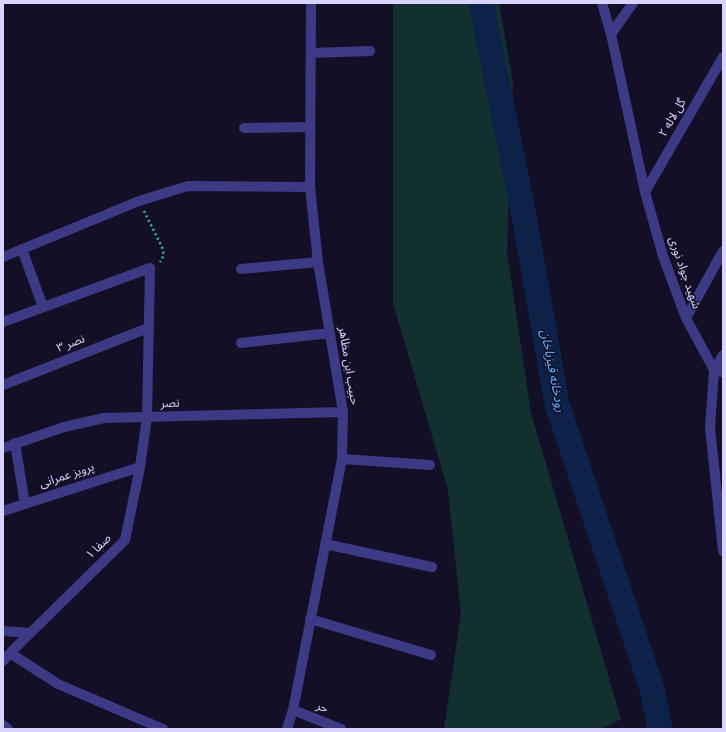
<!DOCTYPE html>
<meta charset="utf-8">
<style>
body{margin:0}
#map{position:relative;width:726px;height:732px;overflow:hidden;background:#130f26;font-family:"Titillium Web",sans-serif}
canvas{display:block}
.frame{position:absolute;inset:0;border:4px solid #d9d4ff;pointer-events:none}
</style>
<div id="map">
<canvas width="726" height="732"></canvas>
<div class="frame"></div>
</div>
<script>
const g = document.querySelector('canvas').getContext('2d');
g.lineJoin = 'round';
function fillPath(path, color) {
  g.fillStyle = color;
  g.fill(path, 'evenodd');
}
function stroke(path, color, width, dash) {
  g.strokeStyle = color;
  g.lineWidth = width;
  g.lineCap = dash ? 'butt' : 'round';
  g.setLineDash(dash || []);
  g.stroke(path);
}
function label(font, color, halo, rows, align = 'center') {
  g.font = font + ' "Titillium Web","Noto Sans Arabic",sans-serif';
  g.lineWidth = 3;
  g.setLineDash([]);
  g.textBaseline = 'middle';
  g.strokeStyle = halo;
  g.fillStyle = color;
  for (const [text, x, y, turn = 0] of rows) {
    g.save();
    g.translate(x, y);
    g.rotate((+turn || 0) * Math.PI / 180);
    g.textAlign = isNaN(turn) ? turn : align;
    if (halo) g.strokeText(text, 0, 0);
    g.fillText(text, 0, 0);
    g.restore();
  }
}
fillPath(new Path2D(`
 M393 3H499L513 83 507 252 531 413 621 719 601 729H444L461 614 448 490 393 303Z`), '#12302f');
stroke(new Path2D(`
 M481 3 523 210 557 404 652 689 660 729`), '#0c2248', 25);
stroke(new Path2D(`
 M144 211 162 247C164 253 164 257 160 262`), '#2fb8b0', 2.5, [2, 3]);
stroke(new Path2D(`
 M602 3 611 34 645 192 663 256 686 318 714 370 710 428 723 551
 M611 34 633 3
 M311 53 370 51
 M244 128 310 127
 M645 192 723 57
 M22 249 43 307
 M3 257 139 201 188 186 310 187
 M241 269 318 262
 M686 318 723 251
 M3 322 150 268 147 417 140 467 125 540 10 653 3 661
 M241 343 330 333
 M723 355 714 370 723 372
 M3 385 148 328
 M15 443 25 504
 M3 448 64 427 104 418 343 412
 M342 459 430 465
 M3 511 140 467
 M325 544 432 567
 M310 619 431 655
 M3 631 30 633
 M10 653 58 684 163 729
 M293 710 341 729
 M3 725 8 729
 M287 729 293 710 342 459 343 412 318 262 310 187 311 3`), '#3d3a85', 10);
label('12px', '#d9d4ff', '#130f26', [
 ["گل لاله ۲",673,118,-60],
 ["شهید جواد نوری",684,273,71],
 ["نصر ۳",71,344,-21],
 ["حبیب ابن مظاهر",348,366,81],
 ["نصر",170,404,-2],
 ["پرویز عمرانی",67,476,-18],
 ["صفا ۱",99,547,-45],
 ["حر",322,708,22]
]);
label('italic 13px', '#62b6ff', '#130f26', [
 ["رودخانه قیزباخان",552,371,79]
]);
</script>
